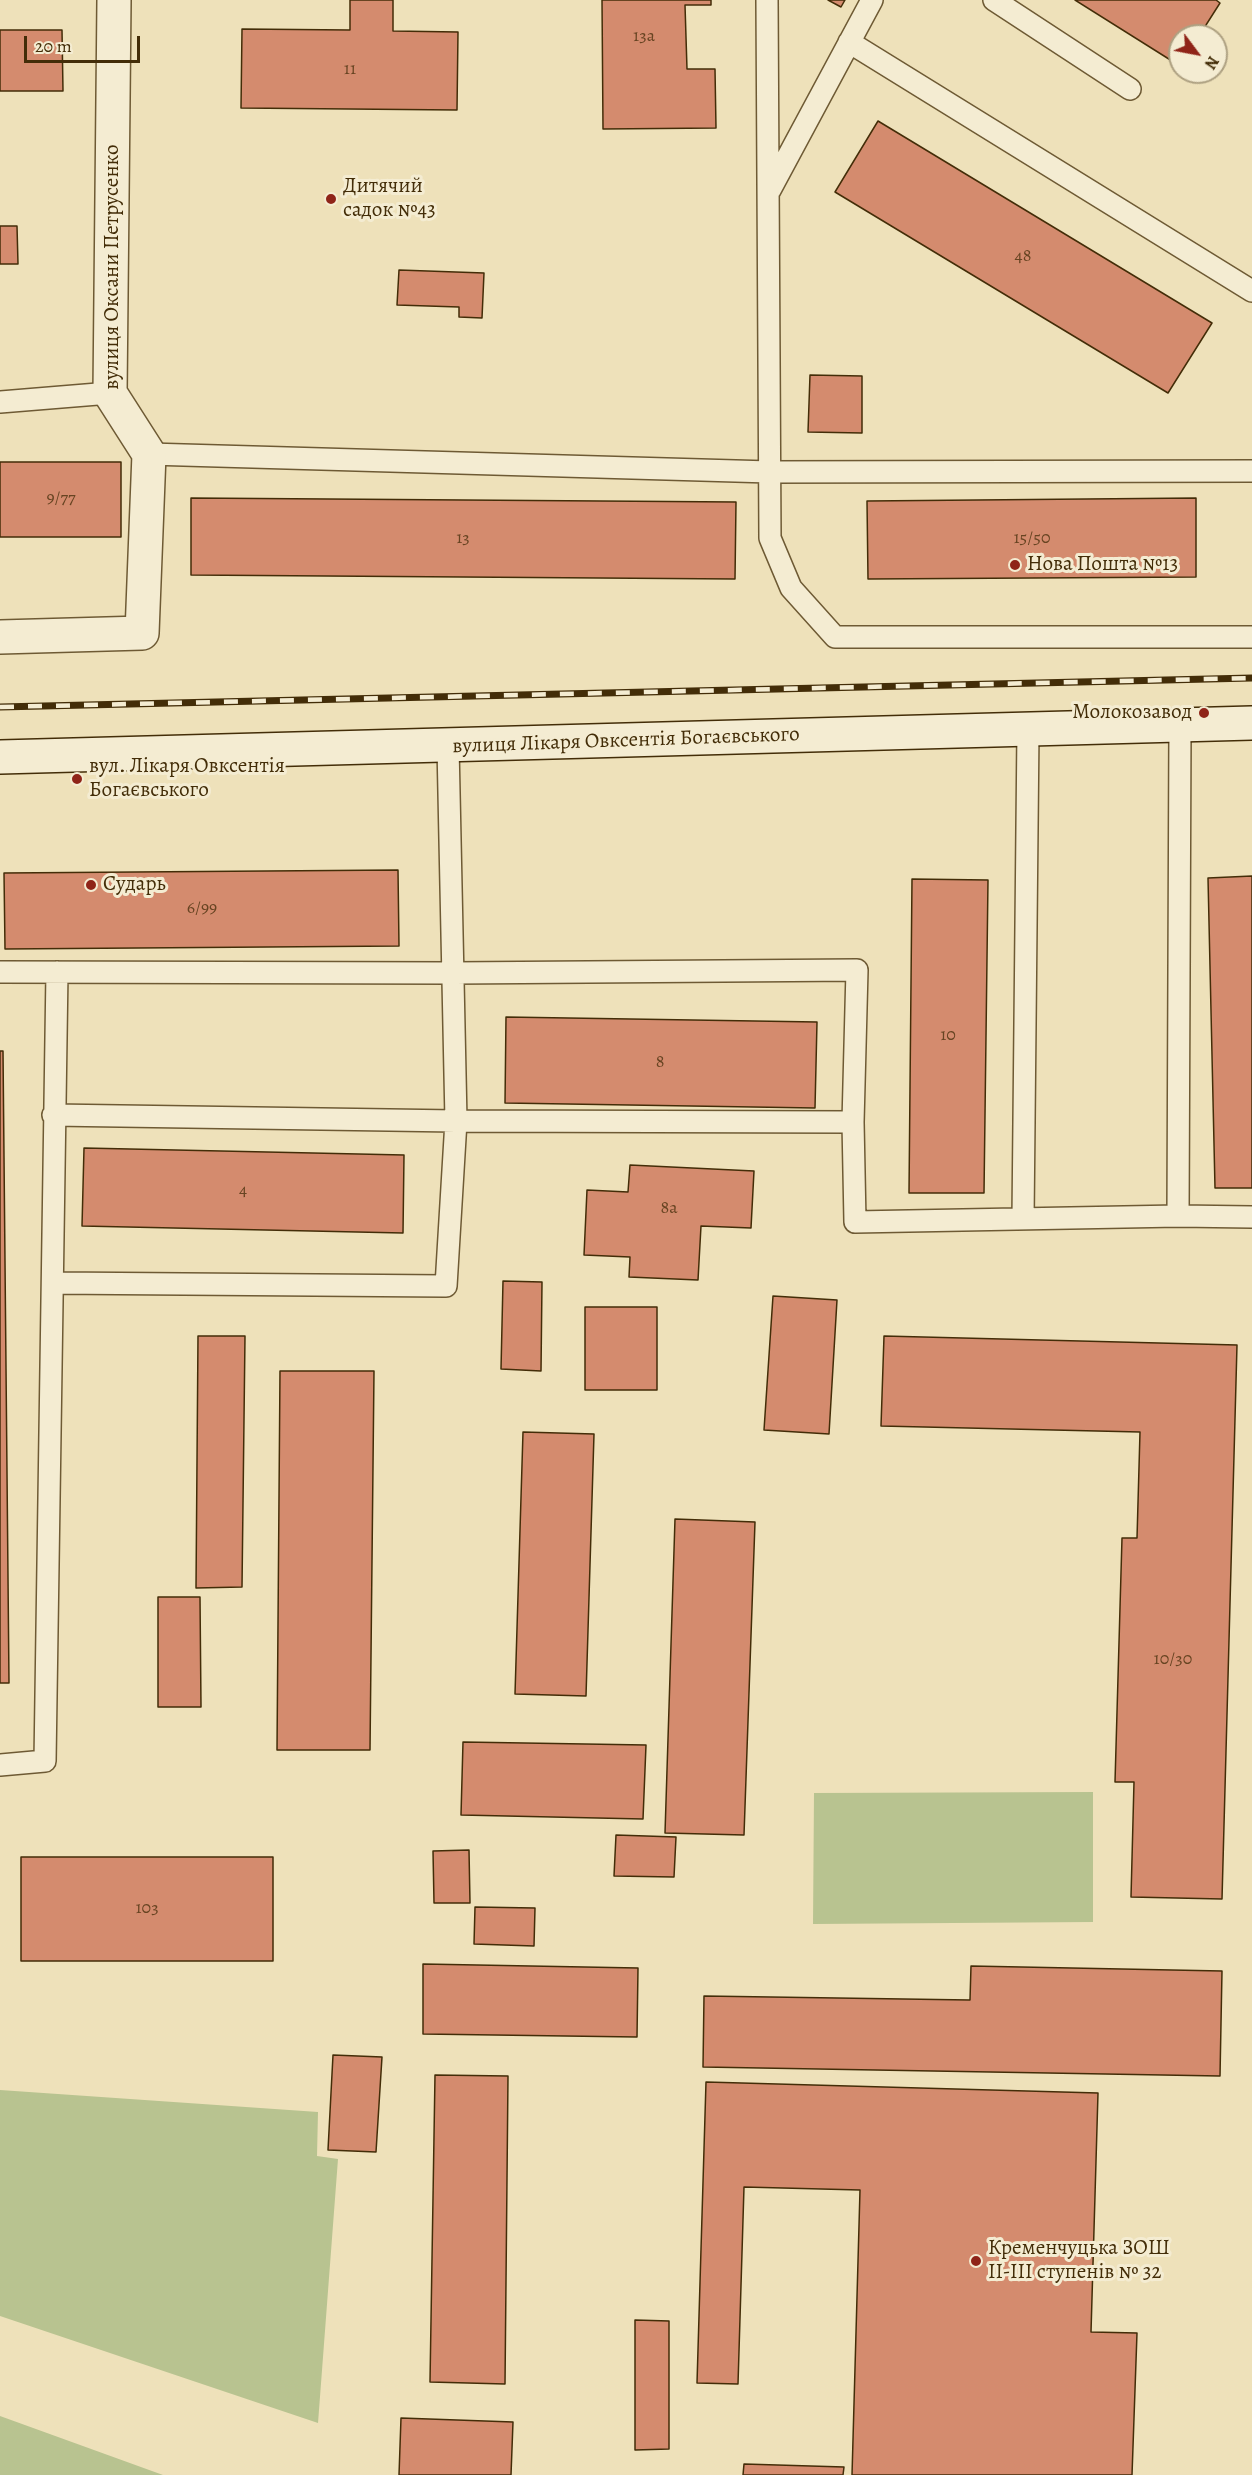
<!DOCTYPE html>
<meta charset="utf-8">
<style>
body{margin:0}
#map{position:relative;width:1252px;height:2475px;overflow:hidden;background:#eee1ba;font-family:Alegreya,serif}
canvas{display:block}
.north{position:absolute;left:1168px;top:24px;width:60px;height:60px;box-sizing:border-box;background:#f4ecd2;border:2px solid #ada081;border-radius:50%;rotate:122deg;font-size:16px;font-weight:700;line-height:24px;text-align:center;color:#432d08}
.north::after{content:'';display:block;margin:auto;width:21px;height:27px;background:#8f2418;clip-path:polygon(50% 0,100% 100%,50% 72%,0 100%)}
.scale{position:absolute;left:24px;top:36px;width:116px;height:27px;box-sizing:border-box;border:3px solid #432d08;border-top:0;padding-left:8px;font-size:18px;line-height:21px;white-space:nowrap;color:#432d08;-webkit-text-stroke:4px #f4ecd2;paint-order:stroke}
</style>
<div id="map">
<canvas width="1252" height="2475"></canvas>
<div class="north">N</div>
<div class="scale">20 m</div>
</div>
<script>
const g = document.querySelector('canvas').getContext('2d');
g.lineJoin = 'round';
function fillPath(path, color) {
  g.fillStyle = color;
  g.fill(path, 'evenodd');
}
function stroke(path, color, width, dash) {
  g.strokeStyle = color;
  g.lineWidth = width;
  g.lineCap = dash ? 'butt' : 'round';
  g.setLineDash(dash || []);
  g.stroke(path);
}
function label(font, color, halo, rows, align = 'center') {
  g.font = font + ' Alegreya,serif';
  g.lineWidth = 6;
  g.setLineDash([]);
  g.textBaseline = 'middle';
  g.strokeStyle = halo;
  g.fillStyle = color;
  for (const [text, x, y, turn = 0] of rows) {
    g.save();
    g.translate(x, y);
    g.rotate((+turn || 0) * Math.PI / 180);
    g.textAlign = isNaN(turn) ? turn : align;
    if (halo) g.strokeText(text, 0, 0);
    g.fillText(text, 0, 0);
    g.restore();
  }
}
fillPath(new Path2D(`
 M1093 1792V1922L813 1924 814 1793Z
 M0 2090 318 2112 317 2156 338 2159 318 2423 0 2316Z
 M0 2416 163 2475H0Z`), '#b8c390');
const building = new Path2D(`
 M350 0H393V31L458 32 457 110 241 108 242 29 350 30Z
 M602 0H711V5H685L687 69H715L716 128 603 129Z
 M828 0H845L841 7Z
 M1075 0H1216L1220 3 1199 36H1180V66Z
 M0 30H62L63 91H0Z
 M878 121 1212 323 1168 393 835 192Z
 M0 226H17L18 264H0Z
 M399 270 484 273 482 318 459 317V307L397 305Z
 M810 375 862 376V433L808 432Z
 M0 462H121V537H0Z
 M191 498 736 502 735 579 191 575Z
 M1196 498V577L868 579 867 501Z
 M398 870 399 946 5 949 4 873Z
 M1252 876V1188H1215L1208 878Z
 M912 879 988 880 984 1193H909Z
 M506 1017 817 1022 815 1108 505 1103Z
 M0 1051H3L9 1683H0Z
 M84 1148 404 1155 403 1233 82 1226Z
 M630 1165 754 1171 751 1228 701 1226 698 1280 629 1277 630 1257 584 1255 587 1190 628 1192Z
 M503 1281 542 1282 541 1371 501 1369Z
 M773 1296 837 1300 829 1434 764 1430Z
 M585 1307H657V1390H585Z
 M198 1336H245L242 1587 196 1588Z
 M884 1336 1237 1345 1222 1899 1131 1897 1134 1782H1115L1122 1538H1137L1140 1432 881 1426Z
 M280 1371H374L370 1750H277Z
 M523 1432 594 1434 586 1696 515 1694Z
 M675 1519 755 1522 744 1835 665 1833Z
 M158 1597H200L201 1707H158Z
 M463 1742 646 1745 643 1819 461 1815Z
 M616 1835 676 1837 674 1877 614 1876Z
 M469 1850 470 1903H434L433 1851Z
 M21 1857H273V1961H21Z
 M475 1907 535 1908 534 1946 474 1944Z
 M423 1964 638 1968 637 2037 423 2034Z
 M971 1966 1222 1971 1220 2076 703 2067 704 1996 970 2000Z
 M333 2055 382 2057 376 2152 328 2150Z
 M435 2075 508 2076 505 2384 430 2382Z
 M706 2082 1098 2093 1091 2332 1137 2333 1132 2475H852L860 2190 744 2187 738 2384 697 2383Z
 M635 2320 669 2321V2449L635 2450Z
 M401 2418 513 2422 511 2475H399Z
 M744 2464 844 2467 843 2475H743Z`);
fillPath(building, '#d48b6e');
stroke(building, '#432d08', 1.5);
const lane = new Path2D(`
 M767 0 770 538 791 588 835 637H1252
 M994 0 1130 89
 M849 42 1252 291
 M770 190 872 0
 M0 402 110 393
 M149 454 770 472 1252 471
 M1180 725 1178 1216 1252 1217
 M0 972 454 973 857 970 853 1122 456 1121 448 746
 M853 1122 855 1222 1178 1216
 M1023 1219 1028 730
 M53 1283 446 1286 456 1121 53 1115
 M0 1765 45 1761 57 972`);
const street = new Path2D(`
 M0 637 142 633 149 454 110 393 114 0`);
const secondary = new Path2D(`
 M0 757 1252 723`);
stroke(lane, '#6e5a34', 24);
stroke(street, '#6e5a34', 36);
stroke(secondary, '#432d08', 36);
stroke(lane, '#f4ecd2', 21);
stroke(street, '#f4ecd2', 33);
stroke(secondary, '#f4ecd2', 33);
const rail = new Path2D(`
 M0 707 1252 678`);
stroke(rail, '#432d08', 7);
stroke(rail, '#f4ecd2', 4.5, [14]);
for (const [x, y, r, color] of [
 [331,199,6,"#8f2418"],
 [1015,565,6,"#8f2418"],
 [1204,713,6,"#8f2418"],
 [77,779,6,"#8f2418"],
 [91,885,6,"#8f2418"],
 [976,2261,6,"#8f2418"]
]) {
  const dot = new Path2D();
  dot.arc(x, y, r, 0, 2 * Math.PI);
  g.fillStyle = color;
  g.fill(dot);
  stroke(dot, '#f4ecd2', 2);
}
label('18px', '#674422', null, [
 ["13а",644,37],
 ["11",350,70],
 ["48",1023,257],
 ["9/77",61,499],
 ["13",463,539],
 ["15/50",1032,539],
 ["6/99",202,909],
 ["10",948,1036],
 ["8",660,1063],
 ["4",243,1191],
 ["8а",669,1209],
 ["10/30",1173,1660],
 ["103",147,1909]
]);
label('21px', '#432d08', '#f4ecd2', [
 ["Дитячий",343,187],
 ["садок №43",343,211],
 ["Нова Пошта №13",1027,565],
 ["Молокозавод",1192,713,"right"],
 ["вул. Лікаря Овксентія",89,767],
 ["Богаєвського",89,791],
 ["Сударь",103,885],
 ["Кременчуцька ЗОШ",988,2249],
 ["ІІ-ІІІ ступенів № 32",988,2273]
], 'left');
label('21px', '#432d08', '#f4ecd2', [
 ["вулиця Оксани Петрусенко",113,267,-90],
 ["вулиця Лікаря Овксентія Богаєвського",626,741,-2]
]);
</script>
